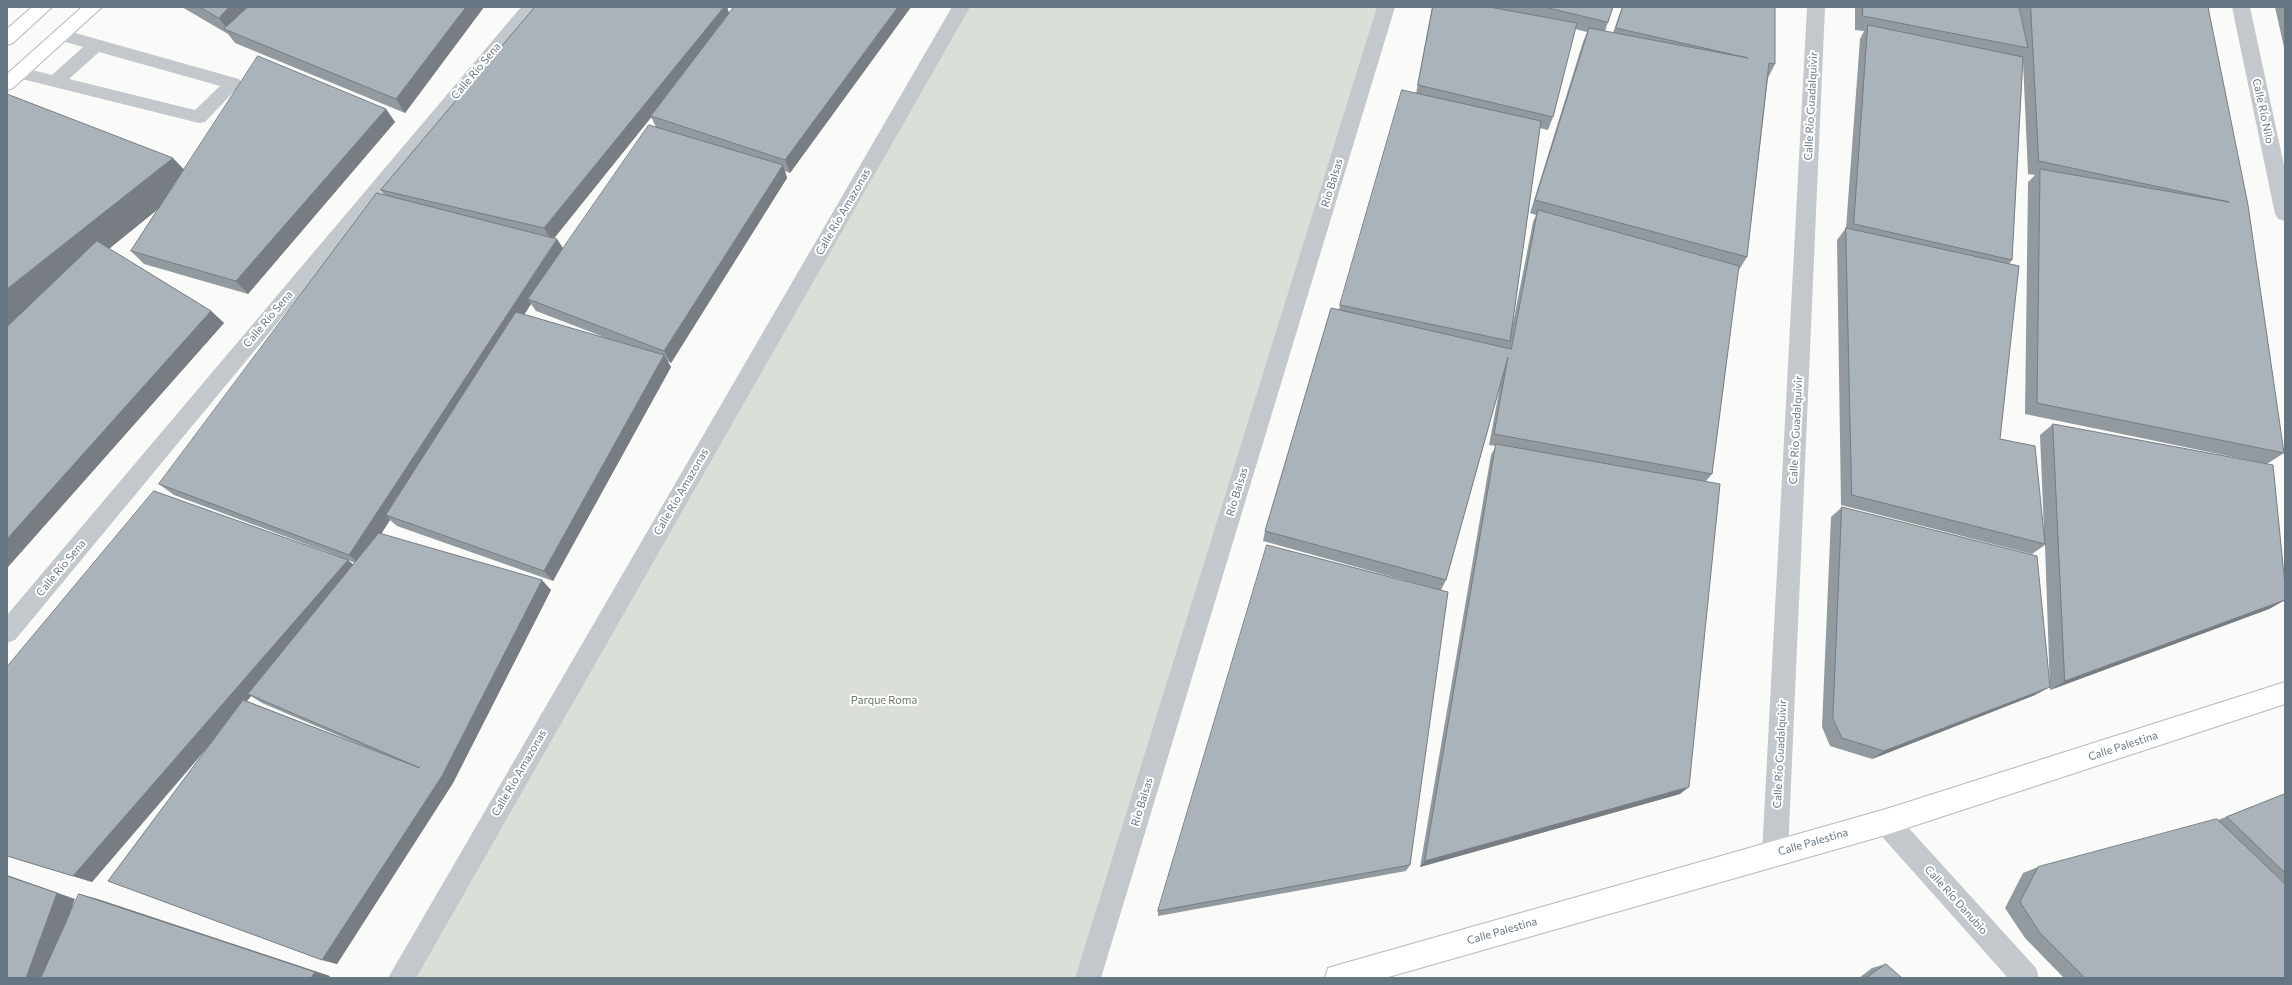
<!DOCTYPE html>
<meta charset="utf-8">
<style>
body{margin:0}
#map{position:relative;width:2292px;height:985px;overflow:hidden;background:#fafaf8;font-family:Commissioner,sans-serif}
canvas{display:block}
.frame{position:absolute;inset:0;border:8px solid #657683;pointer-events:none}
</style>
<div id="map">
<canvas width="2292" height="985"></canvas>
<div class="frame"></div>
</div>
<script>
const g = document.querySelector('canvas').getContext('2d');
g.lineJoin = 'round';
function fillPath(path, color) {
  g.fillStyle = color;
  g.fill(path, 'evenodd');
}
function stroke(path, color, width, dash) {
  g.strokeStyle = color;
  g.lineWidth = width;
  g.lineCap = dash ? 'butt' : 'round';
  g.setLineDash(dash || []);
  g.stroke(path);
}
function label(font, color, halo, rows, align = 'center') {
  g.font = font + ' Commissioner,sans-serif';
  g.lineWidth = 4;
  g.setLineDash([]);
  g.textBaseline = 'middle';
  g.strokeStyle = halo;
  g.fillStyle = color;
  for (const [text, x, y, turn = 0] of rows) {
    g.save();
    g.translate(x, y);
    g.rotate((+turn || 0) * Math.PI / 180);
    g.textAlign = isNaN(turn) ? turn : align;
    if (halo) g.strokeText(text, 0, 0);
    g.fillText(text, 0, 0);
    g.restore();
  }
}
fillPath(new Path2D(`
 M962 7H1386L1088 978H407Z`), '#dadfd7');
const secondary = new Path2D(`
 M82 7H102L13 88 7 90V74Z
 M2285 682V704L1886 835 1385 978H1325L1328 968 1338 965 1886 809Z`);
const highway = new Path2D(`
 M32 7H52L13 43 7 45V29Z`);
stroke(secondary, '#b3babf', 2);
stroke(highway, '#b4b9bd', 2);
fillPath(new Path2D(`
 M61 29 239 79 242 83 205 122 199 123 14 77 11 73 14 69 20 67 52 75 83 47 55 39 52 35 55 31ZM99 52 220 86 195 110 69 79Z`), '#c3c8cc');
fillPath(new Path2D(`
 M521 7H539L15 640 7 643V615Z
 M952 7H970L416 978H388Z
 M1377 7H1395L1101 978H1075Z
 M1807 7H1825L1788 853 1784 862 1775 866 1766 862 1762 853Z
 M2232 7H2250L2285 170V221L2278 219 2275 214Z
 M1886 809 1895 813 2036 968 2039 978H2008L1877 831 1873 822 1877 813Z`), '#c3c8cc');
fillPath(secondary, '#fff');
fillPath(highway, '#fff');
fillPath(new Path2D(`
 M182 7H484L405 113 235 43 228 34Z
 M535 7H727L729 14 733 8 730 7H911L790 173 785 171 787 178 671 363 668 361 671 367 553 581 397 526 390 520 381 534 551 590 453 783 337 964 322 960 209 746 92 882 7 856 338 556 174 495 159 484 385 195 381 190ZM651 117 656 127 563 249 554 238ZM531 304 536 311 609 339 524 315ZM348 560 355 563 353 565ZM251 696 262 703 370 749 247 701Z
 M1432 7H1613L1605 31 1613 33 1622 7H1775V64L1768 78 1747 257 1739 270H1738L1712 474 1706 481 1680 794 1420 867 1491 455 1496 446 1489 445 1500 386 1446 580 1441 590 1410 865 1406 871 1158 916V911L1436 589 1263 541 1265 531 1339 310 1340 305 1416 94ZM1575 29 1587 32 1583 42 1530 213 1536 215 1533 222 1512 328 1540 128 1548 130 1553 117Z
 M1855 7H2019L2020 15V7H2208L2284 453 2267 464 2025 414 2028 182 2035 175 2028 174 2023 61 2012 260 2009 264 2000 439 2044 531 2040 435 2053 424 2285 600 2269 609 2050 690 2045 545 2032 554 1841 505 1837 240 1846 228 1860 39 1864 31 1855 30Z
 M2275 7H2285V52Z
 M7 94 184 169 386 109 395 122 248 294 144 264 131 251 158 209 109 249 211 311 224 323 7 568Z
 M1842 507 2035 695 1872 759 1830 746 1822 727 1831 517Z
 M2285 794V978H2064L2025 938 2005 908 2023 873 2038 867 2218 820Z
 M1886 964 1902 978H1859L1872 968Z`), '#929a9f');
fillPath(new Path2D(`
 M229 7H262L229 31 219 18Z
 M466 7H484L405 113 396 99Z
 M724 7H727L731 18 552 241 544 228Z
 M898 7H911L790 173 785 160Z
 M386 109 395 122 248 294 236 281Z
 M173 158 194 180 7 331V289Z
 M783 165 787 178 671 363 664 351Z
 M557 239 565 251 528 299 531 304 392 518 386 515 390 520 361 565 349 555Z
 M211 311 224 323 7 568V539Z
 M664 355 671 367 553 581 544 571Z
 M348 560 360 570 248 694 251 696 92 882 73 876Z
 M542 580 551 590 453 783 337 964 322 960Z
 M2285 600 2269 609 2050 690 2065 681Z
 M2050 687 2035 695 1872 759 1884 751Z
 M1689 787 1680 794 1420 867 1425 861Z
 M7 875 75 899 47 978H26Z
 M79 894 98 899 330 976 329 978H311Z`), '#777d82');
const building = new Path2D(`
 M200 7H229L219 18Z
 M248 7H466L396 99 224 29Z
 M535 7H724L544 228 381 190Z
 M734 7H898L785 160 651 116Z
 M1433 7H1489L1577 23 1553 117 1418 85Z
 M1545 7H1613L1608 22Z
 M1623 7H1775V64L1769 63 1747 257 1535 200 1589 28 1748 58 1616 28Z
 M1863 7H2019L2028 48 1863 16Z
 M2031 7H2208L2248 205 2284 453 2037 403 2040 169 2229 202 2039 161Z
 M1868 25 2023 57 2012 260 1854 224Z
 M258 56 386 109 236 281 131 251Z
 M1402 90 1541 121 1510 341 1340 305Z
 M7 94 173 158 7 289Z
 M649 125 783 165 664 351 528 299Z
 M377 193 557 239 349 555 159 484Z
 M1538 210 1739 266 1712 474 1494 434 1508 357 1446 580 1265 531 1331 308 1511 349Z
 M1846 228 2019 266 2000 439 2035 446 2045 544 1852 495Z
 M97 241 211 311 7 539V327Z
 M516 312 664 355 544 571 386 515Z
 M2053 424 2273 465 2285 585V600L2065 681Z
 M1496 444 1720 484 1689 787 1425 861Z
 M154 491 348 560 73 876 7 856V667Z
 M1842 507 2037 556 2050 687 1884 751 1842 738 1833 719Z
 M379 533 542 580 442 776 322 960 108 881 243 700 420 768 248 694Z
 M1267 545 1448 592 1410 865 1158 911Z
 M2285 794V873L2227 817Z
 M2217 819 2285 884V978H2085L2040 933 2020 902 2038 867Z
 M7 876 57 893 26 978H7Z
 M79 894 315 972 311 978H41Z
 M1886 964 1902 978H1866Z`);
fillPath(building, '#aab3b9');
stroke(building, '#777d82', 1);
label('11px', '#657683', '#fff', [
 ["Calle Río Sena",476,71,-50],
 ["Calle Río Guadalquivir",1811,106,-87],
 ["Calle Río Nilo",2263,111,78],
 ["Río Balsas",1332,183,-73],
 ["Calle Río Amazonas",843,212,-60],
 ["Calle Río Sena",268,319,-50],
 ["Calle Río Guadalquivir",1796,430,-87],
 ["Calle Río Amazonas",681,492,-60],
 ["Río Balsas",1237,492,-73],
 ["Calle Río Sena",61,568,-50],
 ["Calle Palestina",2123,746,-18],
 ["Calle Río Guadalquivir",1780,754,-87],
 ["Calle Río Amazonas",519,773,-60],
 ["Río Balsas",1142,802,-73],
 ["Calle Palestina",1813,842,-16],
 ["Calle Río Danubio",1956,900,48],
 ["Calle Palestina",1502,931,-16]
]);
label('11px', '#687a64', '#fff', [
 ["Parque Roma",884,700]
]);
</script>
